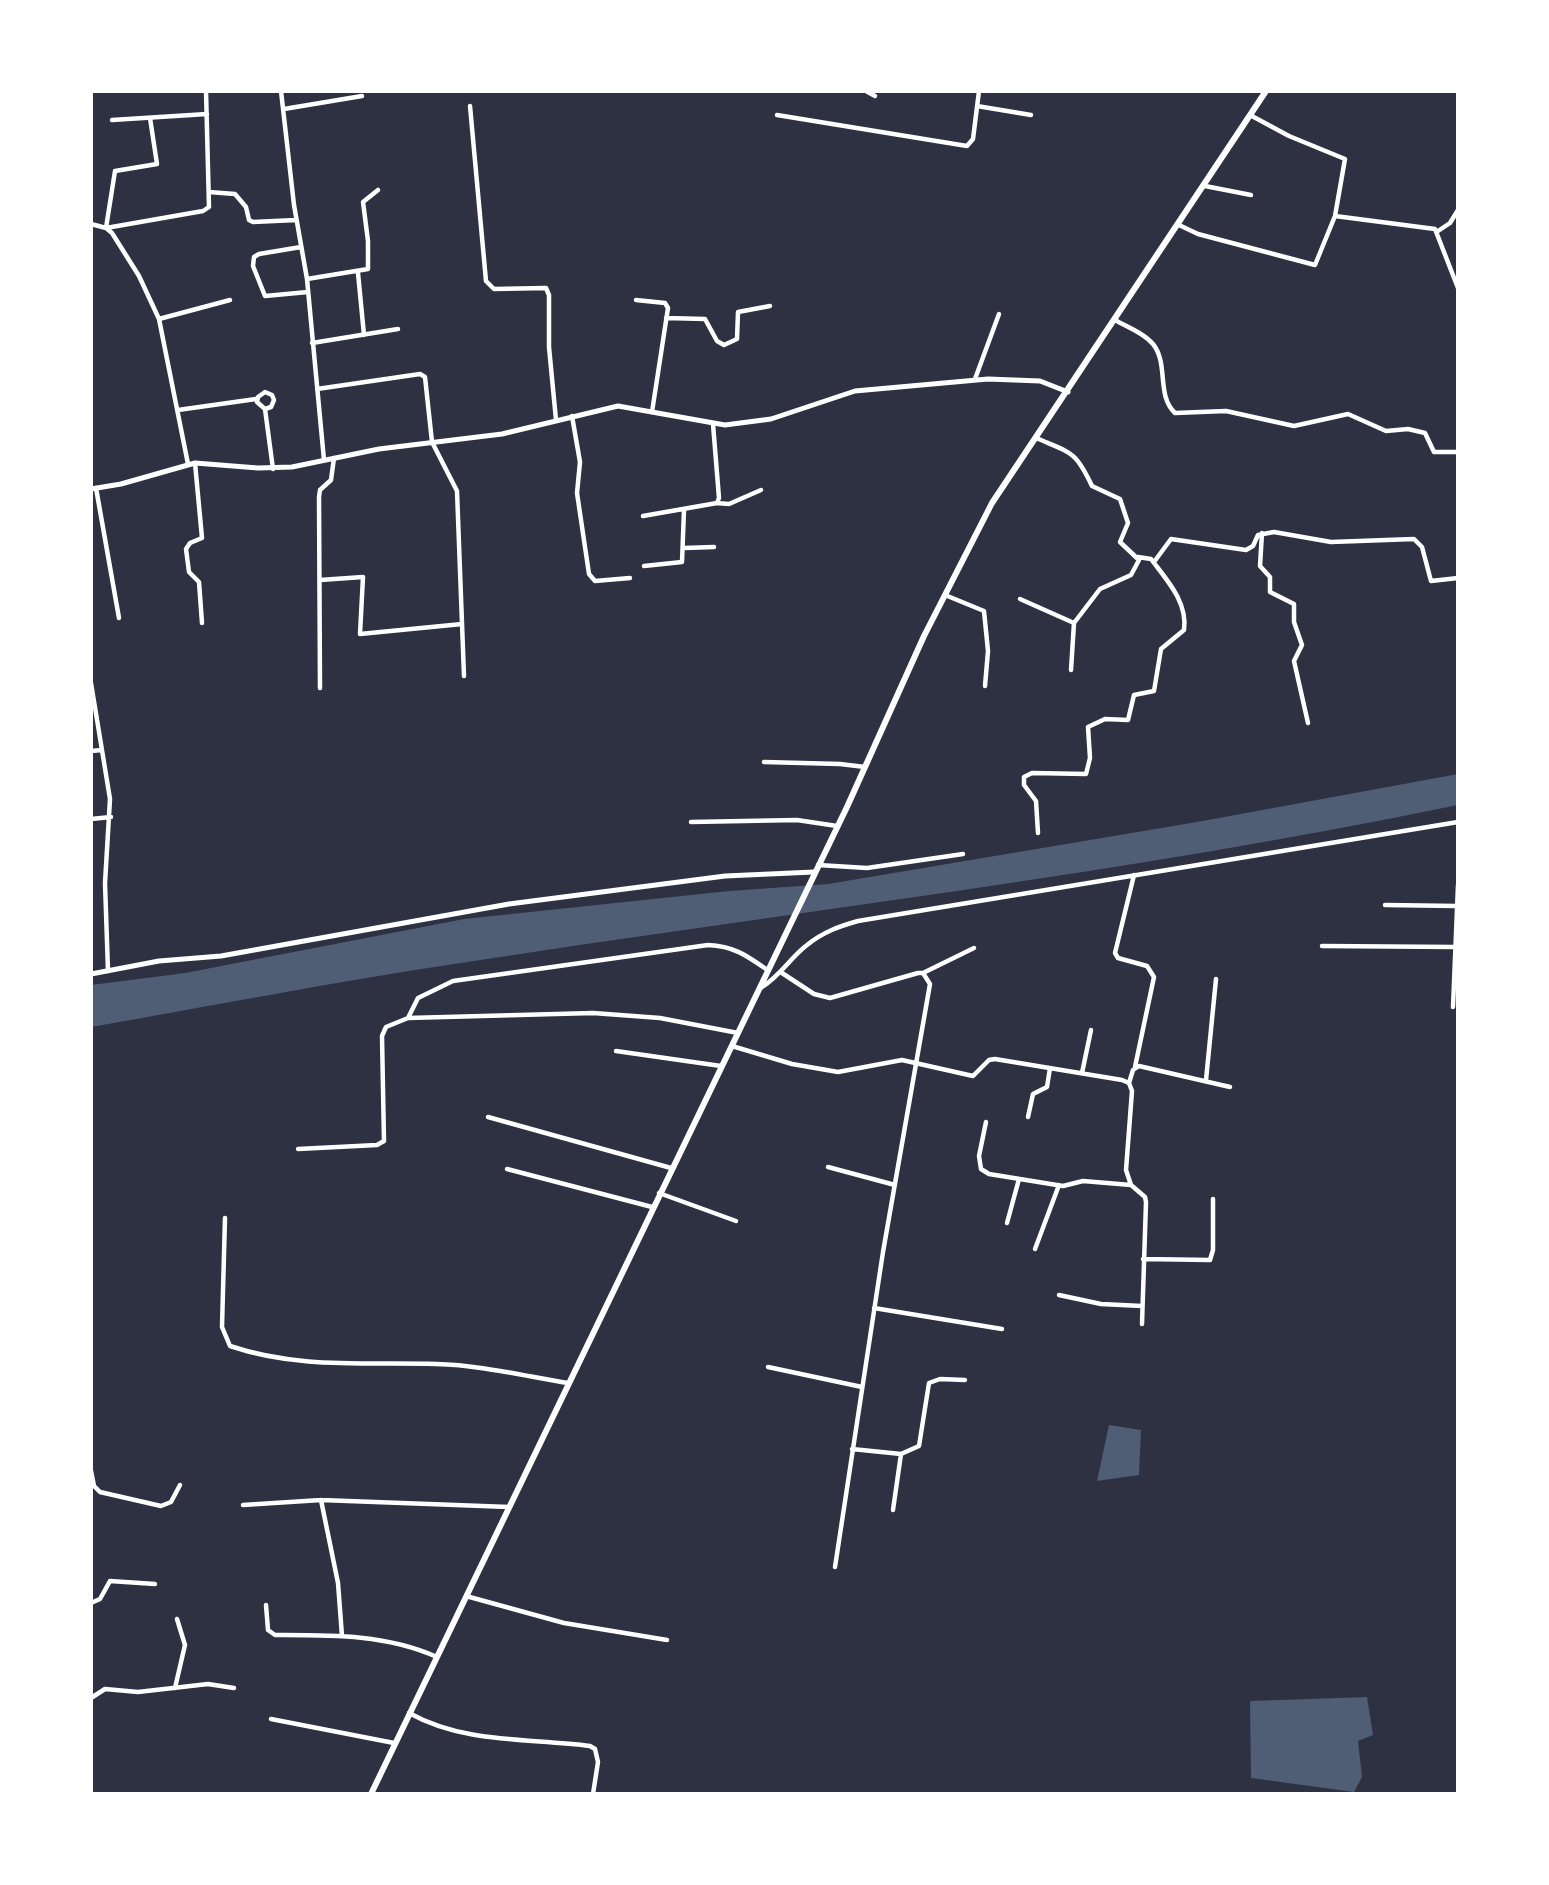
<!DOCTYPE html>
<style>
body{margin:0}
#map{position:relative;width:1549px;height:1885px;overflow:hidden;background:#2d3142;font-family:"Crimson Pro",serif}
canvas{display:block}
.frame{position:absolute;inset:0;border:93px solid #fff;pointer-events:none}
</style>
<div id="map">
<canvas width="1549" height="1885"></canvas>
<div class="frame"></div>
</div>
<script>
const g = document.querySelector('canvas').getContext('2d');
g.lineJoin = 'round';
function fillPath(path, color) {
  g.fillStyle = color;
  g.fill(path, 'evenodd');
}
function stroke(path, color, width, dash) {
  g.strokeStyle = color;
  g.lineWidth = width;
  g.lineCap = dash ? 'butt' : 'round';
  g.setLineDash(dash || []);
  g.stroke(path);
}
fillPath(new Path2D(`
 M1458 774V805C1126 874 789 912 454 964 333 982 212 1006 91 1027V985L185 973 464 919 729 891 828 884 1197 822Z
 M1109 1425 1141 1430 1139 1475 1097 1481Z
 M1367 1697 1373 1735 1358 1741 1362 1777 1354 1792 1251 1778 1250 1701Z`), '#4f5d75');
stroke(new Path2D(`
 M281 91 294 205 307 279 324 460
 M866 91 875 96
 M470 106 486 281 494 289 546 288 549 295V347L556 420
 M977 106 1031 115
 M284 109 362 96
 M777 115 967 146 973 139 979 91
 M150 118 157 164 115 171 106 228 203 211 209 207 206 91
 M112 120 207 114
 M1205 186 1251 195
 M209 192 235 194 246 207 249 220 253 222 296 220
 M1335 216 1435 229 1458 288
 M91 224 106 228 112 233 139 276 159 319 188 464
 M1179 225 1198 234 1315 265 1335 216 1345 159 1289 136 1250 115
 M1438 231 1450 223 1458 210
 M301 247 259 254 254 257 253 266 265 296 308 292
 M358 273 364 335
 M307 279 368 269V241L363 202 378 190
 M636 300 665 303 668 308 652 412
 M666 318 705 319 717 341 724 345 737 339 738 312 770 306
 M159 319 230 300
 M1115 320C1127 327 1144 333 1153 344 1169 364 1156 395 1175 413L1226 411 1294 426 1348 414 1386 431 1408 429 1425 433 1434 452H1458
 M312 343 398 329
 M975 379 999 314
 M317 389 420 374 425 377 432 442 457 491 464 676
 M265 409 271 407 274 400 272 395 265 392 258 397 257 402 265 409 273 469
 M178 410 256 399
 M572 416 580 462 577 493 589 574 595 581 630 578
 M1036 438C1071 453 1075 450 1092 486L1120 499 1128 523 1120 542 1139 560 1131 575 1100 589 1074 623 1071 670
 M195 463 202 538 190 543 186 549 189 572 199 582 202 623
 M96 488 119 618
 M717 503 729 504 761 490
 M643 516 717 503 719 498 713 424
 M1262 533 1260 566 1270 577V592L1294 604V622L1302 645 1294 661 1308 723
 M684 548 714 547
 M1154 562 1171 539 1246 550 1253 546 1258 535 1274 532 1331 542 1414 539 1422 547 1431 581 1458 578
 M644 566 682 562 684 510
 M320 580 363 577 360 634 462 624
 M945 595 984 611 988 651 985 686
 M1020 599 1074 623
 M91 683 110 799 105 883 108 971
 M320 688 319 497 320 490 331 480 334 458
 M91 751 102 750
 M764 762 840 764 865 767
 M91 819 111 817
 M691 822 797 820 837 826
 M1038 833 1036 801 1024 785V777L1032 773 1086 774 1090 758 1088 727 1105 719 1128 720 1134 695 1154 691 1161 649 1184 630C1188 602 1166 579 1151 559L1138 557
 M818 865 867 868 963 854
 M1134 875 1115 953 1118 958 1147 966 1154 977 1135 1067
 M1385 905 1457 906
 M1322 946 1455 947
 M782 973 814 994 830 998 918 973H923L930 984 883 1252 835 1567
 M923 973 974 948
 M762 987C781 975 790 958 807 945 823 932 840 926 858 921L1458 822
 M1453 1007 1458 885
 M408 1018 418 998 453 981 708 945C733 946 746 955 766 969
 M732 1046 792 1064 838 1072 902 1060 973 1076 989 1060 995 1059 1122 1080 1129 1083 1132 1091 1126 1170 1131 1185 1145 1197 1146 1202 1142 1324
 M616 1051 721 1066
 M1082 1073 1091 1030
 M1206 1080 1216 979
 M1129 1083 1133 1070 1139 1066 1230 1087
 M488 1117 671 1168
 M1028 1117 1033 1094 1047 1087 1050 1068
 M986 1122 979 1156 981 1169 989 1174 1063 1186 1083 1181 1131 1185
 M298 1149 377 1145 384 1141 382 1036 386 1027 408 1018 593 1013 660 1018 738 1033
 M828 1167 895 1185
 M507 1169 652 1207
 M659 1193 736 1221
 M225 1218 222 1327 230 1346C298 1369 366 1362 436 1364 480 1365 525 1376 568 1383
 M1007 1223 1019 1179
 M1035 1249 1059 1185
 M1143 1259 1210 1260 1213 1250V1199
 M1059 1295 1101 1304 1142 1306
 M874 1308 1002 1329
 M768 1367 862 1387
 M852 1449 901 1454 919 1446 929 1383 940 1379 965 1380
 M91 1471 94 1486 100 1492 161 1506 171 1502 180 1485
 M321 1500 338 1583 342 1636
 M243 1505 321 1500 509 1507
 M893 1510 901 1454
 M466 1596 564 1623 667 1640
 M91 1603 100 1599 110 1581 155 1584
 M266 1605 268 1630 275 1635C330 1635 386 1634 437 1657
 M175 1688 185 1645 177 1619
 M91 1698 105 1689 138 1692 208 1684 234 1688
 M409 1713C465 1744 528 1738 590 1746L595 1749 598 1762 593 1794
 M271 1719 394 1743`), '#fff', 4.5);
stroke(new Path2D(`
 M91 489 121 484 195 463 258 468 292 467 379 449 502 434 618 406 725 425 771 419 855 391 988 379 1040 381 1068 392
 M91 974 159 961 221 956 509 904 725 876 814 872`), '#fff', 5);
stroke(new Path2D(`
 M371 1794 847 807 924 636 992 503 1266 91`), '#fff', 6);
</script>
